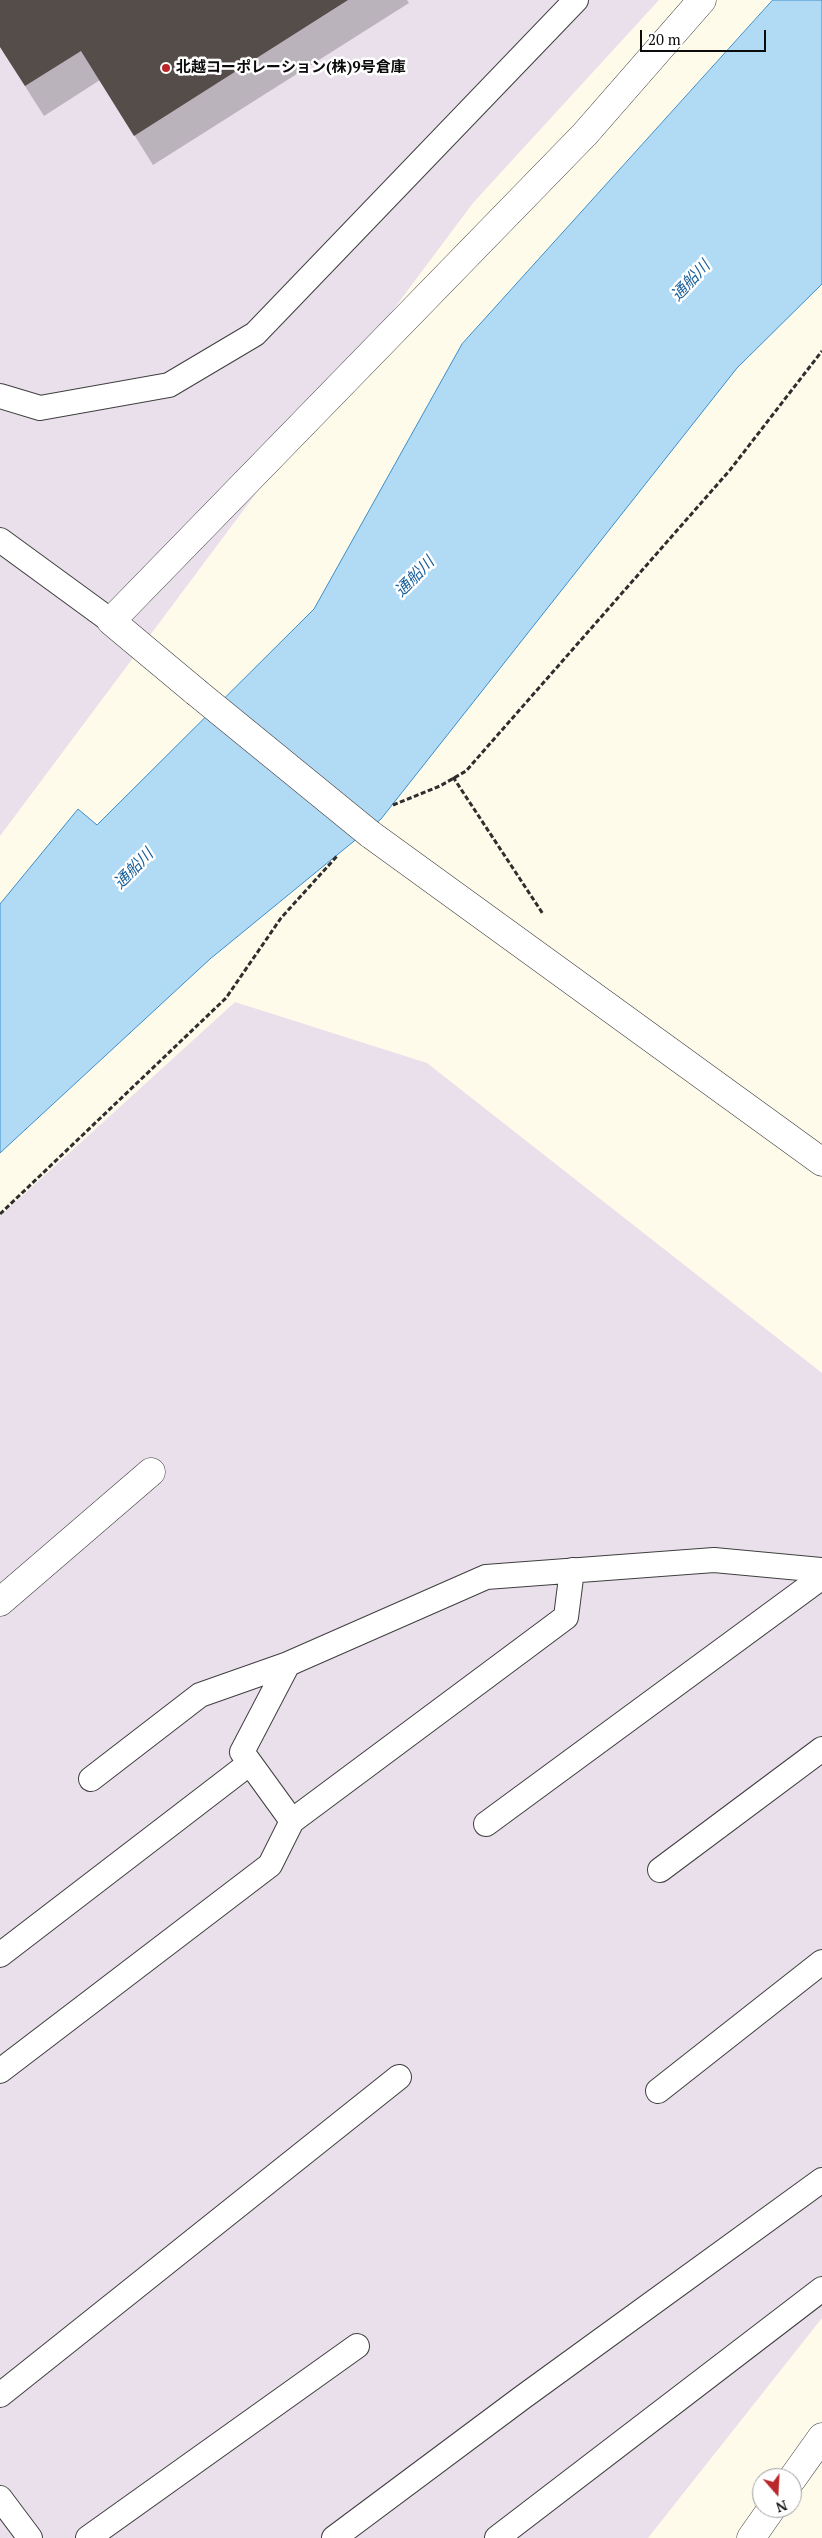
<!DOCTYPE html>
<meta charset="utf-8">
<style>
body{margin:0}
#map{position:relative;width:822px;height:2538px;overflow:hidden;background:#fffbeb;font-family:"PT Serif",serif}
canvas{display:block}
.north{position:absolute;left:752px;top:2468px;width:50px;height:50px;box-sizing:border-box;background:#fff;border:1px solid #9e9e9e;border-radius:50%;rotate:161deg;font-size:14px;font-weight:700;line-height:20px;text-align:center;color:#0c0c0c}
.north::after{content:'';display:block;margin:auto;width:18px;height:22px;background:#b9272b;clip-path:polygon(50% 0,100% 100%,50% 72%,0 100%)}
.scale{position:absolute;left:640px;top:30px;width:126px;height:22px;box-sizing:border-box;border:2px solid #0c0c0c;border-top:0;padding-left:6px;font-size:15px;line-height:18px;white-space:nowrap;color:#0c0c0c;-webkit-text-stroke:4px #fff;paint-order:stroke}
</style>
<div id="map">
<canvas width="822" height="2538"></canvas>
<div class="north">N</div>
<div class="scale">20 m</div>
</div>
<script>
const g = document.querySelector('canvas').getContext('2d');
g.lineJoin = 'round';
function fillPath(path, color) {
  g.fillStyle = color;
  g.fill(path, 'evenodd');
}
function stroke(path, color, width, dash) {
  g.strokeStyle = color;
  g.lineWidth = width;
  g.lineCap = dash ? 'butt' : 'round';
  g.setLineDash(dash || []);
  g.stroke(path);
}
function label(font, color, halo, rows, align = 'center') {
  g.font = font + ' "PT Serif","Noto Sans JP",serif';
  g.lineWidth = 5;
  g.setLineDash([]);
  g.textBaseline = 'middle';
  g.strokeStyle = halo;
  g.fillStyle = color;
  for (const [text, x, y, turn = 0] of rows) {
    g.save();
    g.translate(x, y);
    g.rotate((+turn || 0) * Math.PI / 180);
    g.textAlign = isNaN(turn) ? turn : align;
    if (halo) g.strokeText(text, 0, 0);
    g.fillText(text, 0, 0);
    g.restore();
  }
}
fillPath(new Path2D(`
 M0 0H659L473 203 0 836Z
 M235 1002 427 1063 822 1373V2318L648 2538H0V1216Z`), '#eae0eb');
const water = new Path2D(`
 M773 0H822V284L737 368 381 819 210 959 0 1153V904L78 809 97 825 314 609 462 344Z`);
fillPath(water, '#b1daf5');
stroke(water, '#3a8eca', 1);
fillPath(new Path2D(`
 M0 0H407L409 3 153 165 100 80 44 116 0 47Z`), '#0003');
fillPath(new Path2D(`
 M0 0H348L134 136 81 51 25 86 0 47Z`), '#544d49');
const service = new Path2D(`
 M0 396 40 408 169 385 255 334 576 0
 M0 540 111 621
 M91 1779 200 1695 288 1664
 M292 1821 566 1617 572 1570
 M486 1824 822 1577
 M660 1870 822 1749
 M0 1955 250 1763
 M0 2071 270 1865 292 1821 242 1752 288 1664 486 1577 714 1560 822 1570
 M658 2091 822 1962
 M0 2395 399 2077
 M0 2498 30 2538
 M88 2538 357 2346
 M334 2538 523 2397 822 2180
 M497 2538 822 2289`);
const minor = new Path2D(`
 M196 692 111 621 585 134 702 0
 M370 834 822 1162
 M0 1602 151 1472`);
const tertiary = new Path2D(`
 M792 2479 822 2437
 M751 2538 772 2508`);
stroke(service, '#3f3f3f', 26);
stroke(minor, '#3f3f3f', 29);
stroke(tertiary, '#3f3f3f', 29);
stroke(new Path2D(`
 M453 777 543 914
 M393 805 440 786 466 771 730 470 822 351
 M0 1214 226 998 281 918 338 855`), '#2e2e2e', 3, [5, 2.5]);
stroke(service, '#fff', 24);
stroke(minor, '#fff', 28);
stroke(tertiary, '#fff', 28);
const minorBridge = new Path2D(`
 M196 692 370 834`);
stroke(minorBridge, '#3f3f3f', 29, []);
stroke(minorBridge, '#fff', 28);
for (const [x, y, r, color] of [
 [166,68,5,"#b9272b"]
]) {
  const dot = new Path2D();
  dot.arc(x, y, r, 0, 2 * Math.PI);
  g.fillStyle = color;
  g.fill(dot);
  stroke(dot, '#fff', 2);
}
label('bold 15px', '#0c0c0c', '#fff', [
 ["北越コーポレーション(株)9号倉庫",176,68]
], 'left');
label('italic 16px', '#185f9b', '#fff', [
 ["通船川",691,281,-47],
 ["通船川",415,577,-46],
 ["通船川",134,869,-46]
]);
</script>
